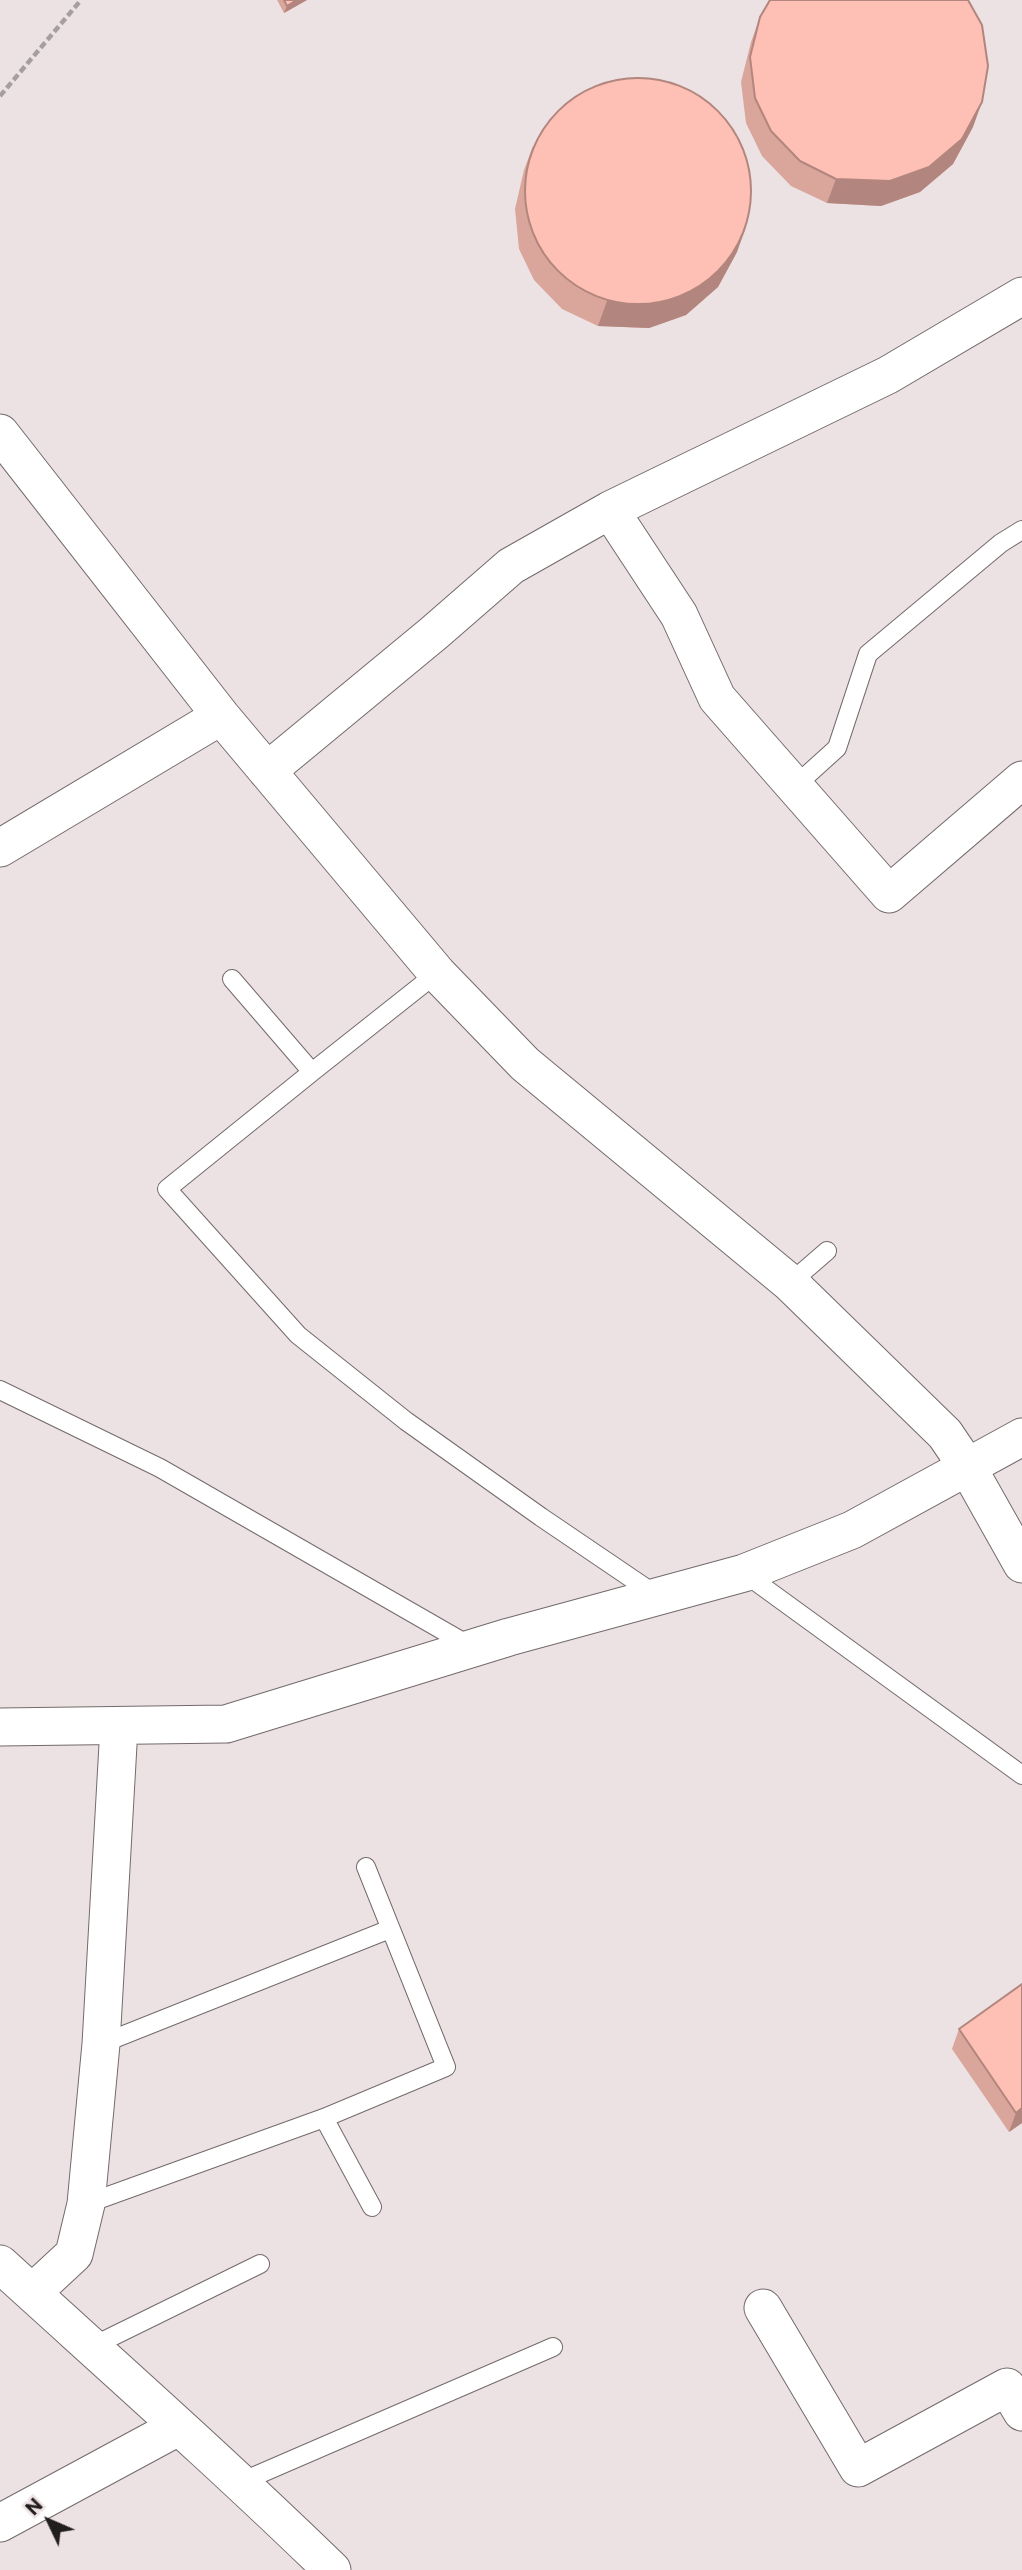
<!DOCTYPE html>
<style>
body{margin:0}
#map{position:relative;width:1022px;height:2570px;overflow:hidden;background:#ece2e3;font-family:Commissioner,sans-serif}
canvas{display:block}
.north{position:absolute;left:14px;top:2486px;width:70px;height:70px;-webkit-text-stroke:5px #ece2e3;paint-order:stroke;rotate:314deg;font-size:19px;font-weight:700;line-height:28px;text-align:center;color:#221e1e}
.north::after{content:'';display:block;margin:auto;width:24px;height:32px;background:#221e1e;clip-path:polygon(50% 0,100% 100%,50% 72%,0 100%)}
</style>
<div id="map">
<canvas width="1022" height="2570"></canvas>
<div class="north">N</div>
</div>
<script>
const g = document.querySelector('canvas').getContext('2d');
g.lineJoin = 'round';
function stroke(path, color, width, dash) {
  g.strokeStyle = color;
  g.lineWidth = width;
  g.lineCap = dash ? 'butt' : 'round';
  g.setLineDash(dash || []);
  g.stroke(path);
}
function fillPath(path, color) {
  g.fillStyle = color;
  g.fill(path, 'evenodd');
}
const service = new Path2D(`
 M795 786 837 748 868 654 1001 543 1022 530
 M232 979 312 1072 167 1189 298 1335 406 1421 541 1517 656 1595
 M312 1072 437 973
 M790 1283 827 1251
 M0 1390 160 1468 470 1646
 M744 1573 1022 1775
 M101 2044 390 1929
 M324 2118 372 2207
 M86 2204 324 2118 446 2067 366 1867
 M91 2347 260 2264
 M241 2482 553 2347`);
const minor = new Path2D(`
 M0 433 221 716 437 973 525 1064 790 1283 945 1434 968 1468 1022 1564
 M610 510 679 615 717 698 889 894 1022 780
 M267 771 434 633 511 566 610 510 888 375 1022 296
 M0 848 221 716
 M0 1727 226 1724 509 1637 744 1573 852 1530 1022 1437
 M0 2264C111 2365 224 2465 332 2570
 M32 2293 74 2254 86 2204 101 2044 119 1727
 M763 2308 858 2468 1007 2387 1022 2412
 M0 2523 178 2427`);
stroke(service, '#736a6b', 20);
stroke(minor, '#736a6b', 39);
stroke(new Path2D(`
 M0 96 81 0`), '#a69e9f', 4.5, [7, 3.5]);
stroke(service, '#fff', 18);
stroke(minor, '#fff', 37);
fillPath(new Path2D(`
 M277 0H307L284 13Z
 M760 17 973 127 953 164 920 192 881 206 827 203 791 186 762 156 746 123 741 82 751 42Z
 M533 146 737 252 718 287 686 315 649 328 598 326 562 309 534 280 519 249 515 209 524 170Z
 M1022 1984V2123L1009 2132 952 2049 959 2029Z`), '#daa59b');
fillPath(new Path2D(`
 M297 0H307L284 13 287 6Z
 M982 102 973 127 953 164 920 192 881 206 827 203 836 179Z
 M746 227 737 252 718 287 686 315 649 328 598 326 607 301Z
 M1022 2108V2123L1009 2132 1016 2113Z`), '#b2867e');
const building = new Path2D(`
 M284 0H297L287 6Z
 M770 0H968L982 25 988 66 982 102 962 139 929 167 890 181 836 179 800 161 771 131 755 98 750 57 760 17Z
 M525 191a113 113 0 1 1 226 0a113 113 0 1 1-226 0Z
 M1022 1984V2108L1016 2113 959 2029Z`);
fillPath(building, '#fec0b4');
stroke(building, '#b2867e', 2);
</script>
